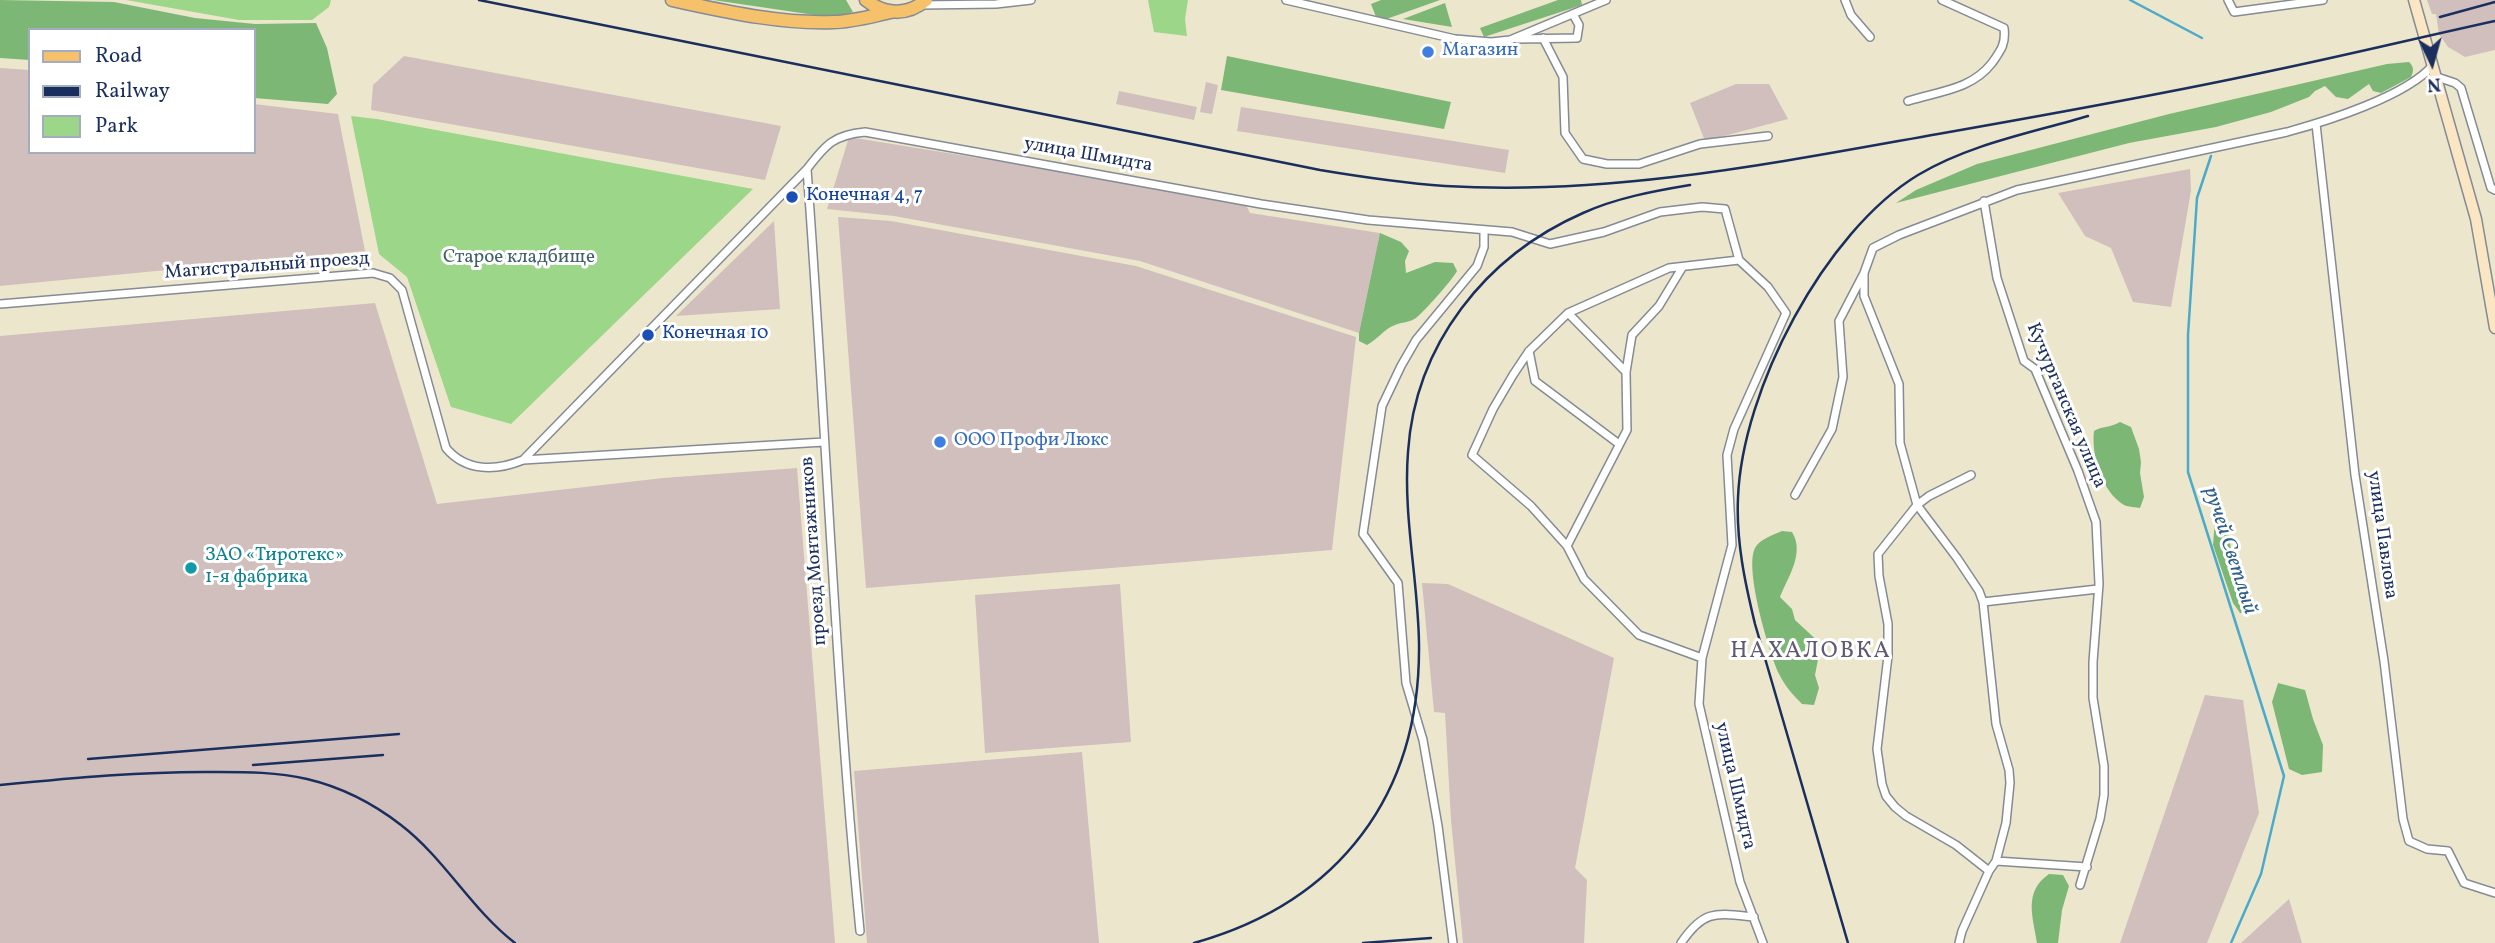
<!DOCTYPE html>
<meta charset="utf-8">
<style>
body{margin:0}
#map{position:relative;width:2495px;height:943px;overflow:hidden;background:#ece7cc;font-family:Vollkorn,serif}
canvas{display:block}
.legend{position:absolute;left:28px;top:28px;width:228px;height:126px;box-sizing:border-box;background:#fff;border:2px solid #a4acbf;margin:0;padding:9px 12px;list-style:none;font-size:21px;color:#1b2f5e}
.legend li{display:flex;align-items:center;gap:14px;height:35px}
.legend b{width:35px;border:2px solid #a4acbf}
.north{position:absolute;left:2397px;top:28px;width:70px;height:70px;-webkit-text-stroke:5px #fff;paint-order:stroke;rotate:175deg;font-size:19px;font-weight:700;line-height:28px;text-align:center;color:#1b2f5e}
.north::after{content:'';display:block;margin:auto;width:24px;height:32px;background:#1b2f5e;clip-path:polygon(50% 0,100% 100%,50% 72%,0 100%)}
</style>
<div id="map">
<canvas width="2495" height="943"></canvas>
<ul class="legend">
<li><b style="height:9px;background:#f5c16b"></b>Road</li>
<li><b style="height:9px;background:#1b2f5e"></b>Railway</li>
<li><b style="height:19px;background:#9cd689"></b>Park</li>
</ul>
<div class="north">N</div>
</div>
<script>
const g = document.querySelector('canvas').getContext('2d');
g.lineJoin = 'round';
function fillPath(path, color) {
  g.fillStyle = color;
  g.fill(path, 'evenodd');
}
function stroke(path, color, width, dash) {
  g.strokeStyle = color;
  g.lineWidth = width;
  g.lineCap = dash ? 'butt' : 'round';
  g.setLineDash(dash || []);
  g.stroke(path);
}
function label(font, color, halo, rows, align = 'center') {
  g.font = font + ' Vollkorn,serif';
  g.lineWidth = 6;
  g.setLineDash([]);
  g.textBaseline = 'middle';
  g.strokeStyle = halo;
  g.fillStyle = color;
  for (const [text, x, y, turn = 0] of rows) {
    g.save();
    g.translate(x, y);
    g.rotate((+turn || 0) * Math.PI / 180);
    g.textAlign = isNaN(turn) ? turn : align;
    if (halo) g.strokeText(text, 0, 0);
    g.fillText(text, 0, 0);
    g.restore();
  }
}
fillPath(new Path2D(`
 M2427 0H2495V50L2465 57 2448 47 2439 34 2436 14H2432Z
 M404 56 781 126 765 180 371 110 373 85Z
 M0 68 30 70V152H254V104L338 114 365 251 0 286Z
 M1206 82 1218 85 1212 114 1200 112Z
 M1736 84H1769L1788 119 1705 141 1690 103Z
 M1119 91 1197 107 1194 120 1116 104Z
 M1241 107 1509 150 1505 173 1237 131Z
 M849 137 1244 201 1250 213 1380 233 1359 333 1140 261 894 216 827 209Z
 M2190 169 2191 191 2171 307 2133 302 2111 248 2085 236 2058 193Z
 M838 217 891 221 1136 266 1356 337 1332 550 866 588Z
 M774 221 780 309 676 316Z
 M375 303 437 504 663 478 797 468 835 943H0V336Z
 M1422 583 1448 584 1614 658 1575 868 1587 880 1584 943H1463L1451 820 1445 713 1434 712Z
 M1120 584 1131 742 985 753 975 595Z
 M2205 695 2243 700 2259 813 2207 943H2120Z
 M1082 752 1099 943H867L854 771Z
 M2289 899 2302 943H2241Z`), '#d1bfbd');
fillPath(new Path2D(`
 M126 0H331L329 7 312 20H239Z
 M1148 0H1188L1185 19 1187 36 1154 32Z
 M351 116 377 119 753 189 511 424 451 407 407 277 379 254Z`), '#9cd689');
fillPath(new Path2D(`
 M0 0 114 2 195 18 255 24 316 23 327 48 337 94 328 104 254 98V30H30V60L0 58Z
 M713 0H846L853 12 835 18Z
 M1381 0H1440L1378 22 1371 4Z
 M1558 0H1581L1582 5 1484 37 1480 28Z
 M1445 3 1452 27 1403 19Z
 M1227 56 1451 102 1444 129 1221 90Z
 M2409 62C2414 67 2414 71 2411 77L2381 93 2373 91 2369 84 2348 99 2336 97 2325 86 2315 91 2309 97 2271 112 2216 127 2129 143 1896 203 1916 190 1977 164 2169 114 2387 64Z
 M1380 233 1401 242 1409 251 1405 261 1406 273 1435 262 1453 263 1457 271C1453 279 1424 312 1416 318 1409 323 1402 322 1395 325 1384 329 1377 340 1367 345L1359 341V333Z
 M2120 422 2131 427 2139 449 2141 462 2140 473 2144 497 2140 508C2136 507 2128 507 2124 505 2102 492 2091 455 2094 431 2102 426 2109 428 2120 422Z
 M2222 516 2228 520 2231 552 2252 598 2249 612 2240 613 2233 603 2213 545 2215 519Z
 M1782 531 1792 532C1805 553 1788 577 1780 597L1792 609 1795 620 1821 644 1815 675 1819 688 1814 705 1802 704C1793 695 1785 686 1779 674 1769 652 1744 569 1755 548 1760 539 1773 535 1782 531Z
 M2278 683 2305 690 2313 719 2323 745 2322 772 2302 775 2289 769 2272 702Z
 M2049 874 2063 875 2069 886 2062 910 2058 943H2037C2033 917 2023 892 2049 874Z`), '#7db775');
stroke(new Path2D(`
 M2130 0 2202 38
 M2211 156 2197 198 2188 335V472L2284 776 2261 874 2231 943`), '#4baaca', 2.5);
const street = new Path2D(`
 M1286 0 1455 39 1491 42 1510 40 1606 0
 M1845 0 1851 15 1870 37
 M2228 0 2234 12 2323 0
 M920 5 996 4 1031 0
 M1543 38 1563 77 1565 133 1583 159 1607 164H1639L1700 144 1768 136
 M1517 39 1577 38 1579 25 1573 14
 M2437 77 2455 83 2461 88 2491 188 2495 190
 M1908 101C1939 91 1971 90 1992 63 2001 50 2006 44 2004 28L1942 0
 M2316 124 2355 475 2384 661 2403 819 2409 841 2427 849 2448 851 2464 883 2495 893
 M807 169C826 423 835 678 860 931
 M1984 201 1997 278 2024 361 2035 369 2078 471 2096 522 2099 584 2093 662V698L2104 766V795L2100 819 2080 885
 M1864 273V296L1899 384 1900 443 1917 505 1957 558 1979 591 1983 602 1996 724 2009 770 2010 783 2006 823 1996 861 1989 871 1962 931 1959 943
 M0 304 373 273 390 278 402 290 446 448C466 472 496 471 523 460L824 442
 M1568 313 1626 372
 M1529 351 1535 381 1619 444
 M523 460 807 169C826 144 834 135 865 132L1261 204 1368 220 1512 232 1550 244 1604 232 1660 212 1702 207 1725 209 1739 260 1768 287 1786 313 1734 429 1727 455 1732 545 1702 658 1699 704 1740 882 1763 943
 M1971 475 1929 496 1917 505 1878 554 1879 576 1888 624V656L1877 749 1882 784 1886 796 1895 807 1906 816 1956 845 1989 871
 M1795 495 1832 429 1843 377 1839 321 1864 273 1873 248 1899 235 2017 190 2287 132C2327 121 2407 96 2433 65
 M1567 546 1627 430 1626 372 1632 335 1659 306 1682 268
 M1983 602 2098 589
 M1702 658 1639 635 1584 579 1567 546 1531 506 1472 455 1493 409 1513 375 1529 351 1568 313 1669 268 1739 260
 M1996 861 2087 867
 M1453 943 1438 826 1423 740 1406 683 1398 583 1363 534 1382 406 1401 366 1416 340 1477 266 1484 247V230
 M1681 943C1704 909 1716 913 1754 917`);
const secondary = new Path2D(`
 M2414 0 2476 219 2495 328`);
const primary = new Path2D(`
 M672 0C724 11 779 24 833 22 852 22 872 16 891 12
 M866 0C884 15 908 16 926 0`);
stroke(street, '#848b95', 10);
stroke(secondary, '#848b95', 13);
stroke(primary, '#848b95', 15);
stroke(street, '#fff', 7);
stroke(secondary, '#fbe6c4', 10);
stroke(primary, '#f5c16b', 12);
stroke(new Path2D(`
 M479 0 1320 170C1362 177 1403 183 1445 186 1611 196 1775 163 1938 134 2046 115 2154 96 2261 73 2339 57 2417 38 2495 21
 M2440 17 2495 2
 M88 759 399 734
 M253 765 383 755
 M0 785C72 778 144 771 217 772 247 772 277 772 307 779 341 787 374 804 401 825 445 859 471 909 515 943
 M1194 943C1340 902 1421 794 1419 643 1418 579 1403 516 1408 452 1415 345 1485 256 1583 213 1616 198 1654 191 1690 185
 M1363 943 1431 938
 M1848 943 1755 624C1745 583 1736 541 1738 498 1742 390 1824 232 1918 175 1970 144 2031 133 2088 116`), '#1b2f5e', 2.5);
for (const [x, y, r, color] of [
 [1428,52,7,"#3f7fe0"],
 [792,197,7,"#1a4fb4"],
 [648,335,7,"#1a4fb4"],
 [940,442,7,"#3f7fe0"],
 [191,568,7,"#0f9aa8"]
]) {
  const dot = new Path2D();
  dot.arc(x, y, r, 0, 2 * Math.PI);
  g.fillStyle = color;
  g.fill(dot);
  stroke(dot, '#fff', 2.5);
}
label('19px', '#366cbe', '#fff', [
 ["Магазин",1442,52],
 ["ООО Профи Люкс",954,442]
], 'left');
label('19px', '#1b2f5e', '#fff', [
 ["улица Шмидта",1088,156,10],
 ["Магистральный проезд",267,267,-4],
 ["Кучурганская улица",2065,406,67],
 ["улица Павлова",2381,535,82],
 ["проезд Монтажников",815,551,-94],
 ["улица Шмидта",1734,786,77]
]);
label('19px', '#164399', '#fff', [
 ["Конечная 4, 7",806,197],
 ["Конечная 10",662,335]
], 'left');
label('19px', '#42616b', '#fff', [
 ["Старое кладбище",519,259]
]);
label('19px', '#0d838f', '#fff', [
 ["ЗАО «Тиротекс»",205,557],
 ["1-я фабрика",205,579]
], 'left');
label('italic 21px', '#2e6089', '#fff', [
 ["ручей Светлый",2229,551,72]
]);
g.letterSpacing = '2px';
label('23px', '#605a71', '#fff', [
 ["НАХАЛОВКА",1811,653]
]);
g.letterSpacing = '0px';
</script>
